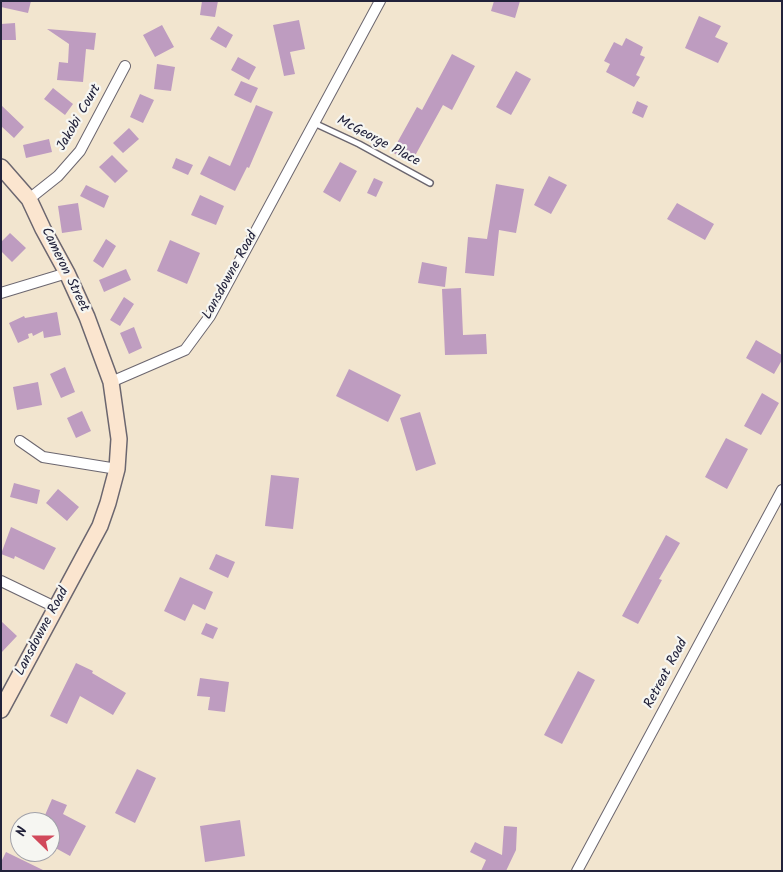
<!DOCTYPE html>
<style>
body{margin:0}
#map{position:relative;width:783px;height:872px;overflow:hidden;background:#f2e5cf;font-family:Kalam,sans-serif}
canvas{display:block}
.frame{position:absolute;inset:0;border:2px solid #22223b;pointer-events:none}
.north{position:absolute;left:10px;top:812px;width:50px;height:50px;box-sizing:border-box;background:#f6f6f2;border:1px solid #a1a1a9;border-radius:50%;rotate:292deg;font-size:14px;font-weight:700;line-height:20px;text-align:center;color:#22223b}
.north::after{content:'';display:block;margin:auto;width:18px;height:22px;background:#d1495b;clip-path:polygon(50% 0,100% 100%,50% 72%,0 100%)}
</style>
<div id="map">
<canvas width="783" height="872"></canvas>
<div class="frame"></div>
<div class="north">N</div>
</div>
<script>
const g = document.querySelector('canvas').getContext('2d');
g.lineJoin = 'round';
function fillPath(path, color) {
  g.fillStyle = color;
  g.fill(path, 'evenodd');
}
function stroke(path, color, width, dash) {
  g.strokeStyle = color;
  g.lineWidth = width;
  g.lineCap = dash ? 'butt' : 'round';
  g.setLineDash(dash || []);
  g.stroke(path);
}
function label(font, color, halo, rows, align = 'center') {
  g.font = font + ' Kalam,sans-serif';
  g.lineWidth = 4.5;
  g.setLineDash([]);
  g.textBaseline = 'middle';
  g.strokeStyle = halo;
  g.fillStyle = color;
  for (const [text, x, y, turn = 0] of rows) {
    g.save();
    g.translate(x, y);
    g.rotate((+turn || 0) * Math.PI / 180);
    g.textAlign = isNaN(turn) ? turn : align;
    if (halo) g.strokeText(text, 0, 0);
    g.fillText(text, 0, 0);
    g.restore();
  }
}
fillPath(new Path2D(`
 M1 1H31L28 13 1 7Z
 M202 1H218L215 17 200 15Z
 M494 1H520L515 18 491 11Z
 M699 16 721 26 715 37 728 43 718 63 685 48Z
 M299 20 305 49 290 52 295 74 284 76 273 25Z
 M15 23 16 40H1V24Z
 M162 25 174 47 155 57 143 35Z
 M218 26 233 35 226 48 210 39Z
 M47 29 96 33 94 50 86 49 83 82 57 80 59 62 68 63 69 44Z
 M626 38 643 47 640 55 645 57 636 75 640 77 634 87 606 72 610 64 604 61 614 42 622 46Z
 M452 54 475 66 452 110 443 105 411 163 392 152 417 107 422 110Z
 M238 57 256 67 249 80 231 70Z
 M157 64 175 67 171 91 154 89Z
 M516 71 531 79 511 115 496 107Z
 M241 81 258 88 251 103 234 95Z
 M53 88 73 104 65 115 44 99Z
 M140 94 154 100 143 123 130 117Z
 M637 101 648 106 643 118 632 113Z
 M1 105 24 127 14 138 1 126Z
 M256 105 273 112 249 168 247 167 235 191 200 174 209 156 230 166Z
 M129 128 139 139 123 153 113 143Z
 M49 139 52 152 26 158 23 145Z
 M112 155 128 171 115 183 99 167Z
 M176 158 193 165 188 175 172 168Z
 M340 162 357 171 340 202 323 192Z
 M549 176 567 185 551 214 534 205Z
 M374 178 383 182 376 197 367 193Z
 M496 184 524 189 516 233 499 230 494 276 465 273 468 237 487 239Z
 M86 185 109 196 104 208 80 196Z
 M200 195 224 206 216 225 191 215Z
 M78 203 82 230 62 233 58 206Z
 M677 203 714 224 705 240 667 219Z
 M10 233 26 248 12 262 1 251V242Z
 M106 239 116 246 103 268 93 261Z
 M170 240 200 253 187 284 157 271Z
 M422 262 447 267 445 287 418 283Z
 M126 269 131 280 104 292 99 280Z
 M461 288 463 335 486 334 487 354 445 355 442 289Z
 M124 297 134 304 120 326 110 320Z
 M57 312 61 335 44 338 43 331 33 336 32 333 28 334 29 338 18 343 9 323 24 316 25 318Z
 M134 327 142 348 129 354 120 333Z
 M756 340 782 355V360L774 374 746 358Z
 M65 367 75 392 61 398 50 374Z
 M349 369 401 395 388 422 336 396Z
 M38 382 42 405 17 410 13 387Z
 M762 393 779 403 761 435 744 426Z
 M82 411 91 431 76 438 67 418Z
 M420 412 436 464 416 471 400 418Z
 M726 438 748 449 727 489 705 477Z
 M271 475 299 478 293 529 265 526Z
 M14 483 40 490 37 504 10 497Z
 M58 489 79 507 67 521 46 503Z
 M11 527 56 548 44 570 15 556 14 559 1 554Z
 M666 535 680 543 659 579 662 580 638 624 622 616Z
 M216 554 235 562 228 578 209 569Z
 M180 577 213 592 205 610 193 604 185 621 164 611Z
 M1 621 17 636 1 653Z
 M206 623 218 628 213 639 201 634Z
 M76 663 93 671 92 673 126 693 113 715 80 696 67 724 50 716Z
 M578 671 595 680 562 744 544 735Z
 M200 678 229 682 225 712 208 710 210 697 197 696Z
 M137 769 156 778 135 823 115 813Z
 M52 799 67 805 63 814 86 826 70 856 50 845V822H42Z
 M240 820 245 856 205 862 200 826Z
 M504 826 517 827 516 850 506 871H481L486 860 470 852 475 842 502 855Z
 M6 852 45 871H1V862Z`), '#be9cc0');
const lane = new Path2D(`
 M314 123 359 144 430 183`);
const street = new Path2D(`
 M29 199 58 176 80 151 125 66
 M1 293 67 273
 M111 382 185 350 210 316 380 1
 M20 441 43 457 117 469
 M1 581 57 608
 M577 871 782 490`);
const secondary = new Path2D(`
 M1 167 29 199 43 229 67 273 87 317 111 382 119 439 117 469 108 503 100 526 1 710`);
stroke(lane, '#6b666f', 8);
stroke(street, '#6b666f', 12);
stroke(secondary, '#6b666f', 18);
stroke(lane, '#fff', 5);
stroke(street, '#fff', 10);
stroke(secondary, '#fbe5cf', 15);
label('14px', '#22223b', '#f6f6f2', [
 ["Jakobi Court",80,118,-60],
 ["McGeorge Place",378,142,28],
 ["Cameron Street",64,270,64],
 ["Lansdowne Road",231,276,-61],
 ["Lansdowne Road",43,632,-62],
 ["Retreat Road",667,674,-62]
]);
</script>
